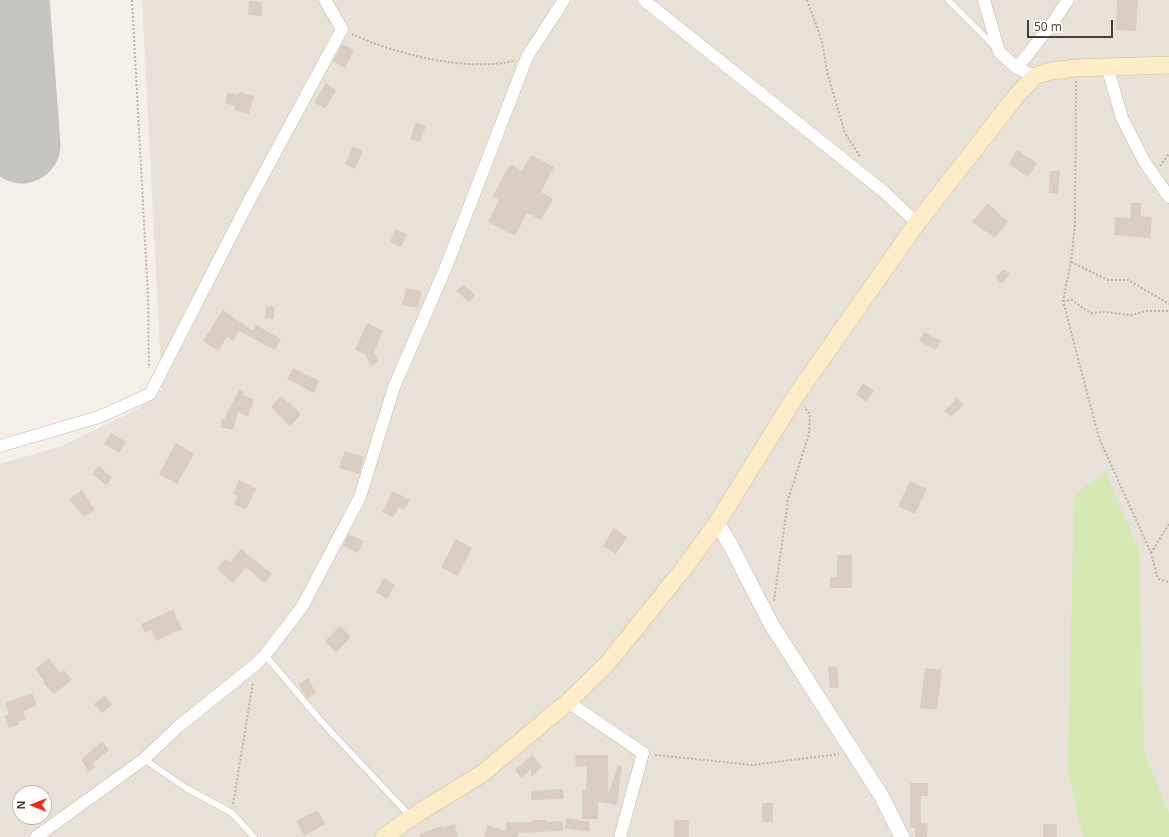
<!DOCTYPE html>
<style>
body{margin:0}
#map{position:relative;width:1169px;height:837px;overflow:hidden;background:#f4f0e9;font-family:"Open Sans",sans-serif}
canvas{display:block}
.north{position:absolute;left:12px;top:785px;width:40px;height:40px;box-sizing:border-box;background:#fff;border:1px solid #b6b3af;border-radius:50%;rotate:270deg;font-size:11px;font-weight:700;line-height:16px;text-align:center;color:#484037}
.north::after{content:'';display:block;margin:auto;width:14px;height:18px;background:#f6281e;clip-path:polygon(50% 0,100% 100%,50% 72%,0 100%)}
.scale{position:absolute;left:1027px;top:20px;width:86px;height:18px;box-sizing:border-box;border:2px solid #484037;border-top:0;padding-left:5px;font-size:12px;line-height:14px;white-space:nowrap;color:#484037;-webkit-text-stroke:3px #fff;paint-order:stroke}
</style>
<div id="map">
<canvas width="1169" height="837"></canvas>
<div class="north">N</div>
<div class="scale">50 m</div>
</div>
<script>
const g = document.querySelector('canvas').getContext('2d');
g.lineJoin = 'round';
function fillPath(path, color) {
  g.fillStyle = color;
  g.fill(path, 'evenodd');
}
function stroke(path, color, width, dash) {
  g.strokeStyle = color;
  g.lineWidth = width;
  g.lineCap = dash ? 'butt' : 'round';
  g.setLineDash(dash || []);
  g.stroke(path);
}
fillPath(new Path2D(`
 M142 0H1169V837H0V464L62 446 138 409 162 389ZM20 793H44V817H20Z`), '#e8e1d7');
fillPath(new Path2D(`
 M1105 471 1139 551 1144 752 1169 814V837H1083L1068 770 1074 496Z`), '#d5e8b3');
stroke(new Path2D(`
 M0 34H14`), '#c6c4c0', 31);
stroke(new Path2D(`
 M11 0 22 145`), '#c6c4c0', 77);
fillPath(new Path2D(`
 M1117 0H1138L1136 31 1116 30Z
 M249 1 262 2V16L248 15Z
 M342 44 354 50 345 68 333 62Z
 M326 83 336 90 325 109 314 102Z
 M228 92 238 95 239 92 254 96 249 114 234 110 235 106 225 103Z
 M416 122 426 126 420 142 410 139Z
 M353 146 363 151 355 169 345 164Z
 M1017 150 1037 163 1028 177 1009 164Z
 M531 155 554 167 541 192 553 199 541 220 527 213 515 236 488 222 499 200 493 196 510 164 522 171Z
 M1050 171H1060L1058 194 1049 193Z
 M988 203 1008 222 995 238 972 222Z
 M1131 203H1141V216L1152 217 1150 238 1114 235 1115 217 1130 218Z
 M395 229 407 234 401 247 390 242Z
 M1003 269 1010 274 1002 284 996 278Z
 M463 284 475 295 469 302 456 291Z
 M406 288 422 291 418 308 402 305Z
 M266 306 274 307V319L265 318Z
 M223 310 253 331 256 325 281 339 275 350 239 331 233 341 227 337 218 351 203 341Z
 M367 323 383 331 374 352 379 361 371 366 365 354 355 350Z
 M924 332 941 341 936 350 919 341Z
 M293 368 319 381 314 393 287 379Z
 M863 383 874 391 866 402 856 394Z
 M239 390 243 391 242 394 254 400 248 417 238 412 233 430 220 427 222 418 224 419Z
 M281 396 301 414 290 426 271 407Z
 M957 398 964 405 951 417 944 411Z
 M111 433 126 442 119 453 104 444Z
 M176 443 194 454 177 484 159 474Z
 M345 451 364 457 359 474 339 468Z
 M99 466 112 478 106 485 92 474Z
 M239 480 256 488 246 510 234 504 238 496 233 494Z
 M910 481 927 489 915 514 898 506Z
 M82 490 95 510 84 517 69 499Z
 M393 491 410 500 404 510 399 507 393 518 382 512Z
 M614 528 627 537 616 554 603 546Z
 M349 534 364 541 358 553 343 546Z
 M456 539 472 548 458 576 441 567Z
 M241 549 272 574 264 583 246 567 233 583 217 569 225 559 230 562Z
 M837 555H852V588H830V577H837Z
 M384 578 395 585 387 599 376 592Z
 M173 610 182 629 156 641 151 630 145 633 141 624Z
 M340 626 351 637 336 653 325 641Z
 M49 658 60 673 64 670 72 680 54 694 43 683 45 682 35 669Z
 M837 666 839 688H830L828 667Z
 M925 668 942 670 937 710 920 708Z
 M308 678 316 693 307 698 298 684Z
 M32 693 37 705 23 711 26 719 18 722 19 724 9 728 4 716 9 715 5 703Z
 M105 695 112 705 102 713 94 704Z
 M102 741 109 750 93 763 96 767 89 772 81 760Z
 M531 753 542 767 531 777V769L521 778 515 770 531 756Z
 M575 755H608V794L618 765 622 766 617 805 598 802V819H582V790H586L587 766 576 767Z
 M910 783H928V796H921V823H928L927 837H915V828H910Z
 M563 789 564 799 531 800V791Z
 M762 803H773V822H762Z
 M318 810 325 824 304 836 296 821Z
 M566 818 590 822V832L565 828Z
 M532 820H546V822L563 821V831L518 833V837H484L487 825 506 831V822H532Z
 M674 820H689V837H674Z
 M455 824 458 837H420V834L441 826 442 828Z
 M1043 824H1057V837H1043Z`), '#d9cdc1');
const service = new Path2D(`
 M948 0 996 48
 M265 655 320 720 410 816
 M144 759 186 788 232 813 254 837`);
const minor = new Path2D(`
 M644 0 883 191 917 223
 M984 0 999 52 1017 68 1035 76
 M1107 66 1122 118 1144 161 1169 197
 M1017 68 1051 25 1068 0
 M0 446 99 417 150 394 248 203 342 29 325 0
 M568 702 643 753 620 837
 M36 837 144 759 179 726 255 665 265 655 302 607 360 497 394 387 446 267 527 57 564 0`);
const tertiary = new Path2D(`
 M717 523 731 546 771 624 882 797 902 837`);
const secondary = new Path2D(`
 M384 837 412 817 483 773 568 702 607 664 685 567 717 523 795 397 917 223 1017 95 1035 76 1051 71 1076 68 1169 65`);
stroke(service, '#c0b6ab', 7);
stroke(minor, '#c0b6ab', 13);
stroke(tertiary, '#c0b6ab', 16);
stroke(secondary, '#d3be99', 18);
stroke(new Path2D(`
 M132 0 148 296 149 368
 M807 0 821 38 828 75 845 133 861 158
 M352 34C394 54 467 72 513 61
 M1076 81 1075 225 1071 262 1063 301 1099 438 1151 553 1158 579 1169 582
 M1160 166 1169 154
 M1071 262 1108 280H1128L1169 304
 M1063 301 1072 300 1090 313 1104 312 1132 315 1146 311H1169
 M1151 553 1169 524
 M774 601 788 500 809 434 810 414 804 407
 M655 755 753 765 839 754
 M233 804 253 682`), '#c1b19d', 2, [2, 2]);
stroke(service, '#fff', 6);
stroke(minor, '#fff', 12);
stroke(tertiary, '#fff', 15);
stroke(secondary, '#feecc9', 17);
</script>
